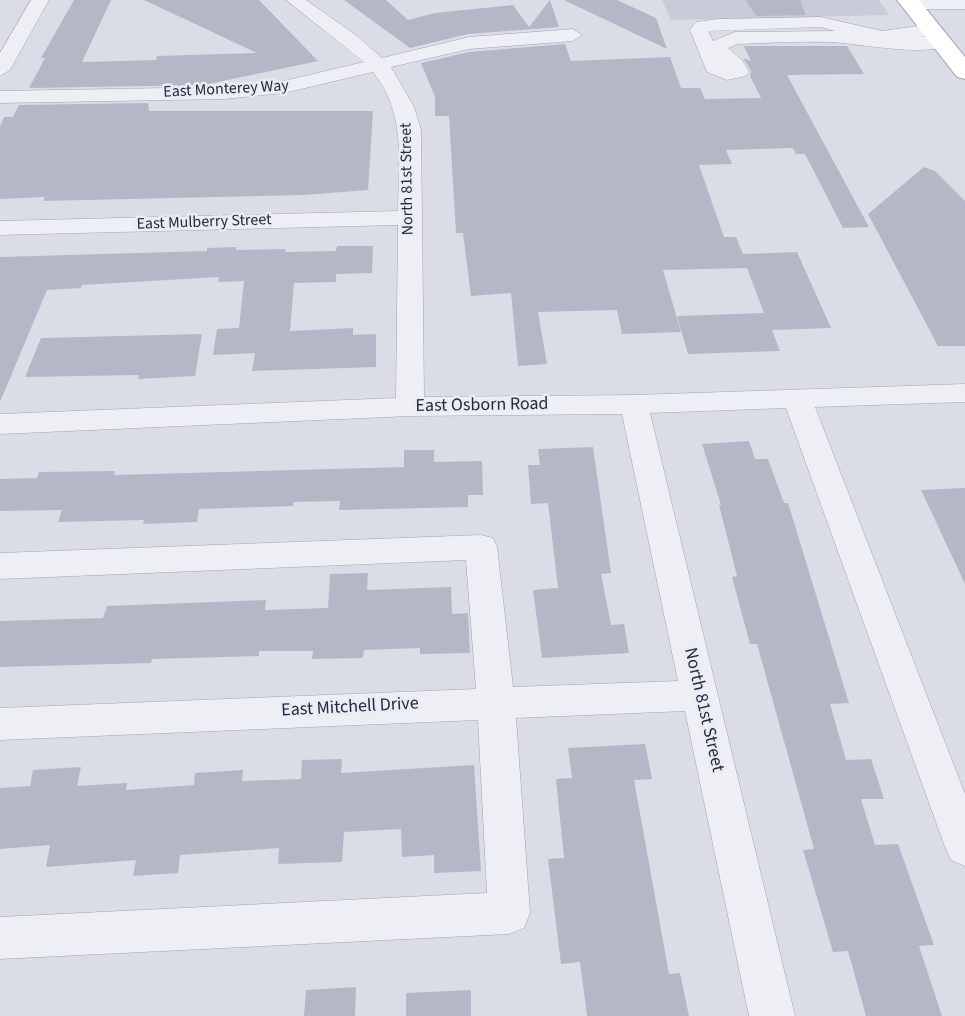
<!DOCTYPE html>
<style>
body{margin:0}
canvas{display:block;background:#dadde6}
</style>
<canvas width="965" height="1016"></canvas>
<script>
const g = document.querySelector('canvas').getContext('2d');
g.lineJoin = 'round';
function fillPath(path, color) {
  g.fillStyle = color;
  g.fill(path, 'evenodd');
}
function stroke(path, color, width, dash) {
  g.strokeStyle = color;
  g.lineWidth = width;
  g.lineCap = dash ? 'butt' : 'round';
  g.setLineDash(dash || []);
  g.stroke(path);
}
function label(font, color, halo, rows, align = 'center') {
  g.font = font + ' "Source Sans 3",sans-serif';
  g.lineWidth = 5;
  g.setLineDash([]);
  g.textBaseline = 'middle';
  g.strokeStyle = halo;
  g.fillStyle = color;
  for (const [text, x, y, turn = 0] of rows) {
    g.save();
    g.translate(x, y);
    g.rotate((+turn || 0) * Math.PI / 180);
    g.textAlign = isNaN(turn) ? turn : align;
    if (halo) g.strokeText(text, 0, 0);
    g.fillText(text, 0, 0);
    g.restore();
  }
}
fillPath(new Path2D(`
 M662 0H879L889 15 671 20Z`), '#c8ccd8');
fillPath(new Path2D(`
 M74 0H111L82 62 156 60 157 56 257 53 144 0H259L318 61 204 85 29 88 45 58H41Z
 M344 0H386L408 20 435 13 513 5 529 27 550 0 559 27 468 34 410 48Z
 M564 0H617L656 18 667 49Z
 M746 0H800L806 15 756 16Z
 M565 44 571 61 670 57 681 88H700L705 99 761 98 750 76 751 71 743 58 751 61 744 46H847L864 74 787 75 869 227 843 228 805 154H796L793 148 726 150 732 164 699 165 724 237H736L743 254 797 252 831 328 772 330 780 351 688 354 677 316 764 313 747 268 663 270 681 332 622 334 617 310 538 312 547 364 518 366 511 293 471 296 463 233H456L449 116H435V97L421 63 469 52Z
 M148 103 149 111H373L368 190 303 195 43 201 45 197 0 199V126L4 117H13L19 105Z
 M924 167 935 171 965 201V346H938L868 214Z
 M337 246H373L372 273 336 274V282L294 283 290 331 353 328V335L376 334V367L252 371 255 353 213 355 217 329 239 328 244 281 218 282 219 277 82 285 81 288 47 290 0 402V257L207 251V248L236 247V250L286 249 285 252 336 251Z
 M202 334 195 376 138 379 139 375 25 377 41 338Z
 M749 441 755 459H768L784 503H788L849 703 830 704 846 760 871 759 884 799H861L875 845 898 844 934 945 919 946 942 1016H866L848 951 833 952 803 850 814 849 757 644H750L732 577 737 576 719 505H721L702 444Z
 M593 447 611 573 601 574 611 625 624 624 629 653 542 658 533 590 558 588 548 503 531 504 528 465H540L538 449Z
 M404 450H434V462L482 461 483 495H468V507L339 510 340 501 294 502 293 506 199 509 197 522 143 524 144 520 58 522 62 510 0 511V479L37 478 39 472 115 471 114 475 404 467Z
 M965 488V584L921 490Z
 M368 573 367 590 451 587 452 614 468 613 470 653 420 654V648L364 650 363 658 312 659 313 651H259V656L152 659 151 663 0 667V621L103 618 107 606 266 600 265 610 328 608 330 574Z
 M645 744 652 779 634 780 669 974 680 973 689 1016H587L580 962 561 964 548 859 564 858 556 779 572 778 568 748Z
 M342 759 341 773 474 765 481 871 434 873V855L402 857 401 829 344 832 342 862 278 864 279 848 180 855 178 873 133 876 136 860 46 867 50 845 0 849V788L30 786 33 770 81 767 77 786 127 783 126 790 194 785 195 773 243 770 242 781 301 779 302 760Z
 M356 987 355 1016H304L306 990Z
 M471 990V1016H406V993Z`), '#b4b8c6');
const minor = new Path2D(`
 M31 0H49L10 70 0 76V53Z
 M286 0H306L357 36 382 58 469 37 573 29 582 35 573 41 469 49 391 67 414 107 421 130 424 397 634 395 965 384V402L815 407 965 794V866L951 860 945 847 786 408 650 413 795 1016H749L685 711 516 718 530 913 524 928 509 934 0 959V917L487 893 478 720 0 740V708L476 689 466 560 0 579V553L481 535 493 538 497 547 513 687 678 681 622 414 410 416 0 434V414L396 398 398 225 0 235V221L398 211C399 162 406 113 373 72L284 93 224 99 0 103V91L224 87 284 81 364 62Z
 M910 0H965V9H905L902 5Z
 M821 17 882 31 932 24 938 26 941 30 938 34 921 37 941 36 950 42C936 60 852 42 829 42 799 41 768 43 738 44L728 48 742 60 749 72 746 76 727 80 707 72 690 30 696 22 718 19ZM821 27 835 31 735 32 713 41 708 31Z`);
const major = new Path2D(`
 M897 0H919L965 57V79L957 77Z`);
stroke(minor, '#a0a3b0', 1);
stroke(major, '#999fb3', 2);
fillPath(minor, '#edeff4');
fillPath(major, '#fff');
label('16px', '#24293d', '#eaecf4', [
 ["East Monterey Way",226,90,-3],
 ["North 81st Street",408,179,-91],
 ["East Mulberry Street",204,223,-2]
]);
label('18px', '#24293d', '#eaecf4', [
 ["East Osborn Road",482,406,-1],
 ["East Mitchell Drive",350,708,-3],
 ["North 81st Street",703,710,77]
]);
</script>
